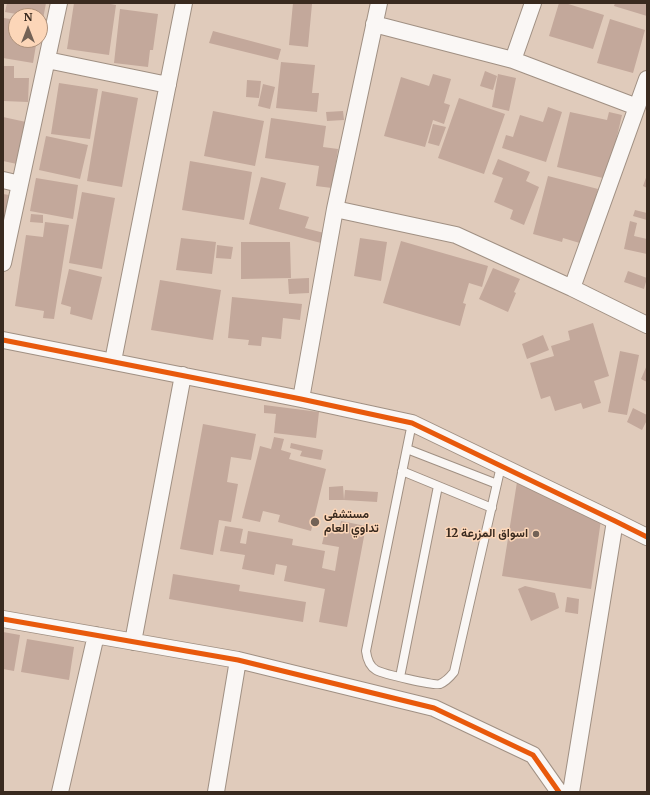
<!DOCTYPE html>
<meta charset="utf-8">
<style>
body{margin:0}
#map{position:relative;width:650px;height:795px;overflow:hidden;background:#e0cbbb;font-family:Merriweather,serif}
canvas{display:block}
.frame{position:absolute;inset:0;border:4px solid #392a1f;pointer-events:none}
.north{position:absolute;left:8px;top:8px;width:40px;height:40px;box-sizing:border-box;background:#fcd6b8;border:1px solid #ae917b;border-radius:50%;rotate:0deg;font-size:11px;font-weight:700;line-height:16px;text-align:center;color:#392a1f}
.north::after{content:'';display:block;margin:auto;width:14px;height:18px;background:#736256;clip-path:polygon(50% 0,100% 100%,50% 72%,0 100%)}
</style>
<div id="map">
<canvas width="650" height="795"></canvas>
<div class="frame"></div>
<div class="north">N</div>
</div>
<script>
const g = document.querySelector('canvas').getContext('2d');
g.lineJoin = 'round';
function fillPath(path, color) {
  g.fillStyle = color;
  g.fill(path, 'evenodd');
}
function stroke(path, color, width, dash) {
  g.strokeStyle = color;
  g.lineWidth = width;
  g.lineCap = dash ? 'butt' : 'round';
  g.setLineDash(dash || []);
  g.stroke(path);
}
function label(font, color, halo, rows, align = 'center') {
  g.font = font + ' Merriweather,Vazirmatn,serif';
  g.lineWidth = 3;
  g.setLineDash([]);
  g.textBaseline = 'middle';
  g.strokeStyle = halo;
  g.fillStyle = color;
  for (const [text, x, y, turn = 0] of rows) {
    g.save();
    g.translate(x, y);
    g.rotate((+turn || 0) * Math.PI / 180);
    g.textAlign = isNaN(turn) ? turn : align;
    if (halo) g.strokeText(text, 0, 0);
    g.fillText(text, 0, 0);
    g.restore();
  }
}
fillPath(new Path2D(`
 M7 3H46L43 19 40 18V16H28L5 12Z
 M74 3H105L116 5 109 55 67 49Z
 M293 3 312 4 308 47 289 45Z
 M559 3H565L604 15 593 49 549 36Z
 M615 3H647V16L614 6Z
 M120 9 158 14 153 50H150L148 67 114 63Z
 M4 18 16 20V40H39L38 45H36L33 63 3 58V27Z
 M610 19 645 30 633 73 597 63Z
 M213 31 281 49 278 60 209 43Z
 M281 62 315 65 312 93H319L317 112 276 108Z
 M3 66H14V78H29L28 102 3 101Z
 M485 71 497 76 493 90 480 86Z
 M433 74 451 79 444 103 450 105 444 124 433 120 425 147 384 136 401 77 429 86Z
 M498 74 516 78 509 111 492 107Z
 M247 80 261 81 259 98 246 97Z
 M59 83 98 89 90 139 51 134Z
 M263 84 275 87 270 109 258 106Z
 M102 91 138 98 122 187 87 181Z
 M459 98 505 114 484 174 438 158Z
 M548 107 562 112 546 162 502 148 506 135 513 137 520 115 543 122Z
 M213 111 264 121 255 166 204 156Z
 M343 111 344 120 327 121 326 112Z
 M570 112 607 120 609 112 622 115 607 179 557 167Z
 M3 117 26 122 17 164 3 161Z
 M271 118 326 126 323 147 338 149 332 188 316 186 319 166 265 158Z
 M433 124 446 127 439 146 428 143Z
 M46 136 88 145 80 179 39 170Z
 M498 159 530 172 526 181 539 187 524 225 510 219 513 210 494 202 503 178 492 174Z
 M190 161 252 172 244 220 182 210Z
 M647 175V188L643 186Z
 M548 176 598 189 583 244 563 238 562 242 533 234Z
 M261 177 286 183 279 209 309 217 305 228 324 233 321 243 249 224Z
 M36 178 78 185 73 219 30 211Z
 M82 192 115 198 102 269 69 263Z
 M3 194 9 195 4 221H3Z
 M635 210 647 213V220L633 216Z
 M31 214 43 215V223L30 222Z
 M630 221 637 223 634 236 647 239V254L624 249Z
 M45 222 69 225 54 319 43 318 44 311 15 306 26 235 43 237Z
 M181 238 216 242 212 274 176 270Z
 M360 238 387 242 381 281 354 276Z
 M401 241 488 266 482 287 469 283 463 303 466 304 460 326 383 303Z
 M241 242H290L291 278 241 279Z
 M217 245 233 247 231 259 216 258Z
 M493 268 520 279 514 292 516 293 508 312 479 299Z
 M69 269 102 277 92 320 70 314 71 307 61 304Z
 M628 271 647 278 644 289 624 282Z
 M309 278V293L289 294 288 279Z
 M160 280 221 290 213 340 151 330Z
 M232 297 302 304 300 320 283 318 281 339 262 337 261 346 248 345 249 340 228 338Z
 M593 323 609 376 594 381 601 403 583 409 581 403 555 411 550 396 541 399 530 363 554 356 551 346 570 340 568 331Z
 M543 335 549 350 527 359 522 344Z
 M620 351 639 355 627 415 608 412Z
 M647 365V382L641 379Z
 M264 405 319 412 316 438 274 433 276 414 264 413Z
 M633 408 647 415V420L642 430 627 422Z
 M203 424 256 434 251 460 231 457 227 482 238 484 231 522 219 520 213 555 180 549Z
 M274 437 284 439 281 450 291 453 289 459 326 469 311 531 278 522 280 515 263 511 260 522 242 518 260 446 271 449Z
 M291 443 323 450 321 460 300 456 302 451 290 448Z
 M517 482 601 520 591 589 502 576Z
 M343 486 344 500H329V487Z
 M345 490 378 492 377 502 344 500Z
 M341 521 366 526 347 627 319 622 325 589 284 581 287 566 276 564 274 575 242 569 245 555 220 551 225 526 243 529 240 543 246 544 248 531 293 539 292 545 325 551 322 568 335 571 339 547 322 544 326 528 339 530Z
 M173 574 240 585 239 591 306 602 303 622 169 599Z
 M525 586 555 593 559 608 531 621 518 589Z
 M567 597 579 599 578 614 565 612Z
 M3 632 20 635 14 671 3 669Z
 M27 639 74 647 69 680 21 672Z`), '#c3a89b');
const service = new Path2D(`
 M412 423 366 651C367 659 369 666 376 670 383 674 435 686 440 684 447 681 450 677 454 672L501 466
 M407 449 497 484
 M402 471 492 508
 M400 677 438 486`);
const minor = new Path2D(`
 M374 24 513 60 637 107
 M47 60 168 85
 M513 60 533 3
 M3 180 20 184
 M335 209 456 235 572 288 647 325
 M3 263 59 3
 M572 288 647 79
 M3 340 301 399 412 423 615 521 647 537
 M113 361 184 3
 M301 399 335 209 379 3
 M3 619 238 660 434 708 533 755 559 792
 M133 642 183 375
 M60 792 96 635
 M216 792 238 660
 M571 792 615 521`);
stroke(service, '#a09083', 10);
stroke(minor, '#a09083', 18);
stroke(service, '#faf7f5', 8);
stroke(minor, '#faf7f5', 16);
stroke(new Path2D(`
 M3 340 301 399 412 423 615 521 647 537
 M3 619 238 660 434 708 533 755 559 792`), '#e8590c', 5);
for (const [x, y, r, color] of [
 [315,522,5,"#736256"],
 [536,534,4,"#736256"]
]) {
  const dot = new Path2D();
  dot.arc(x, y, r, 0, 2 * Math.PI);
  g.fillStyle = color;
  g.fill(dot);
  stroke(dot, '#fcd6b8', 1.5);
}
label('bold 12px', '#392a1f', '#fcd6b8', [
 ["مستشفى",324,515],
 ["تداوي العام",324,529],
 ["اسواق المزرعة 12",528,534,"right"]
], 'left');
</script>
